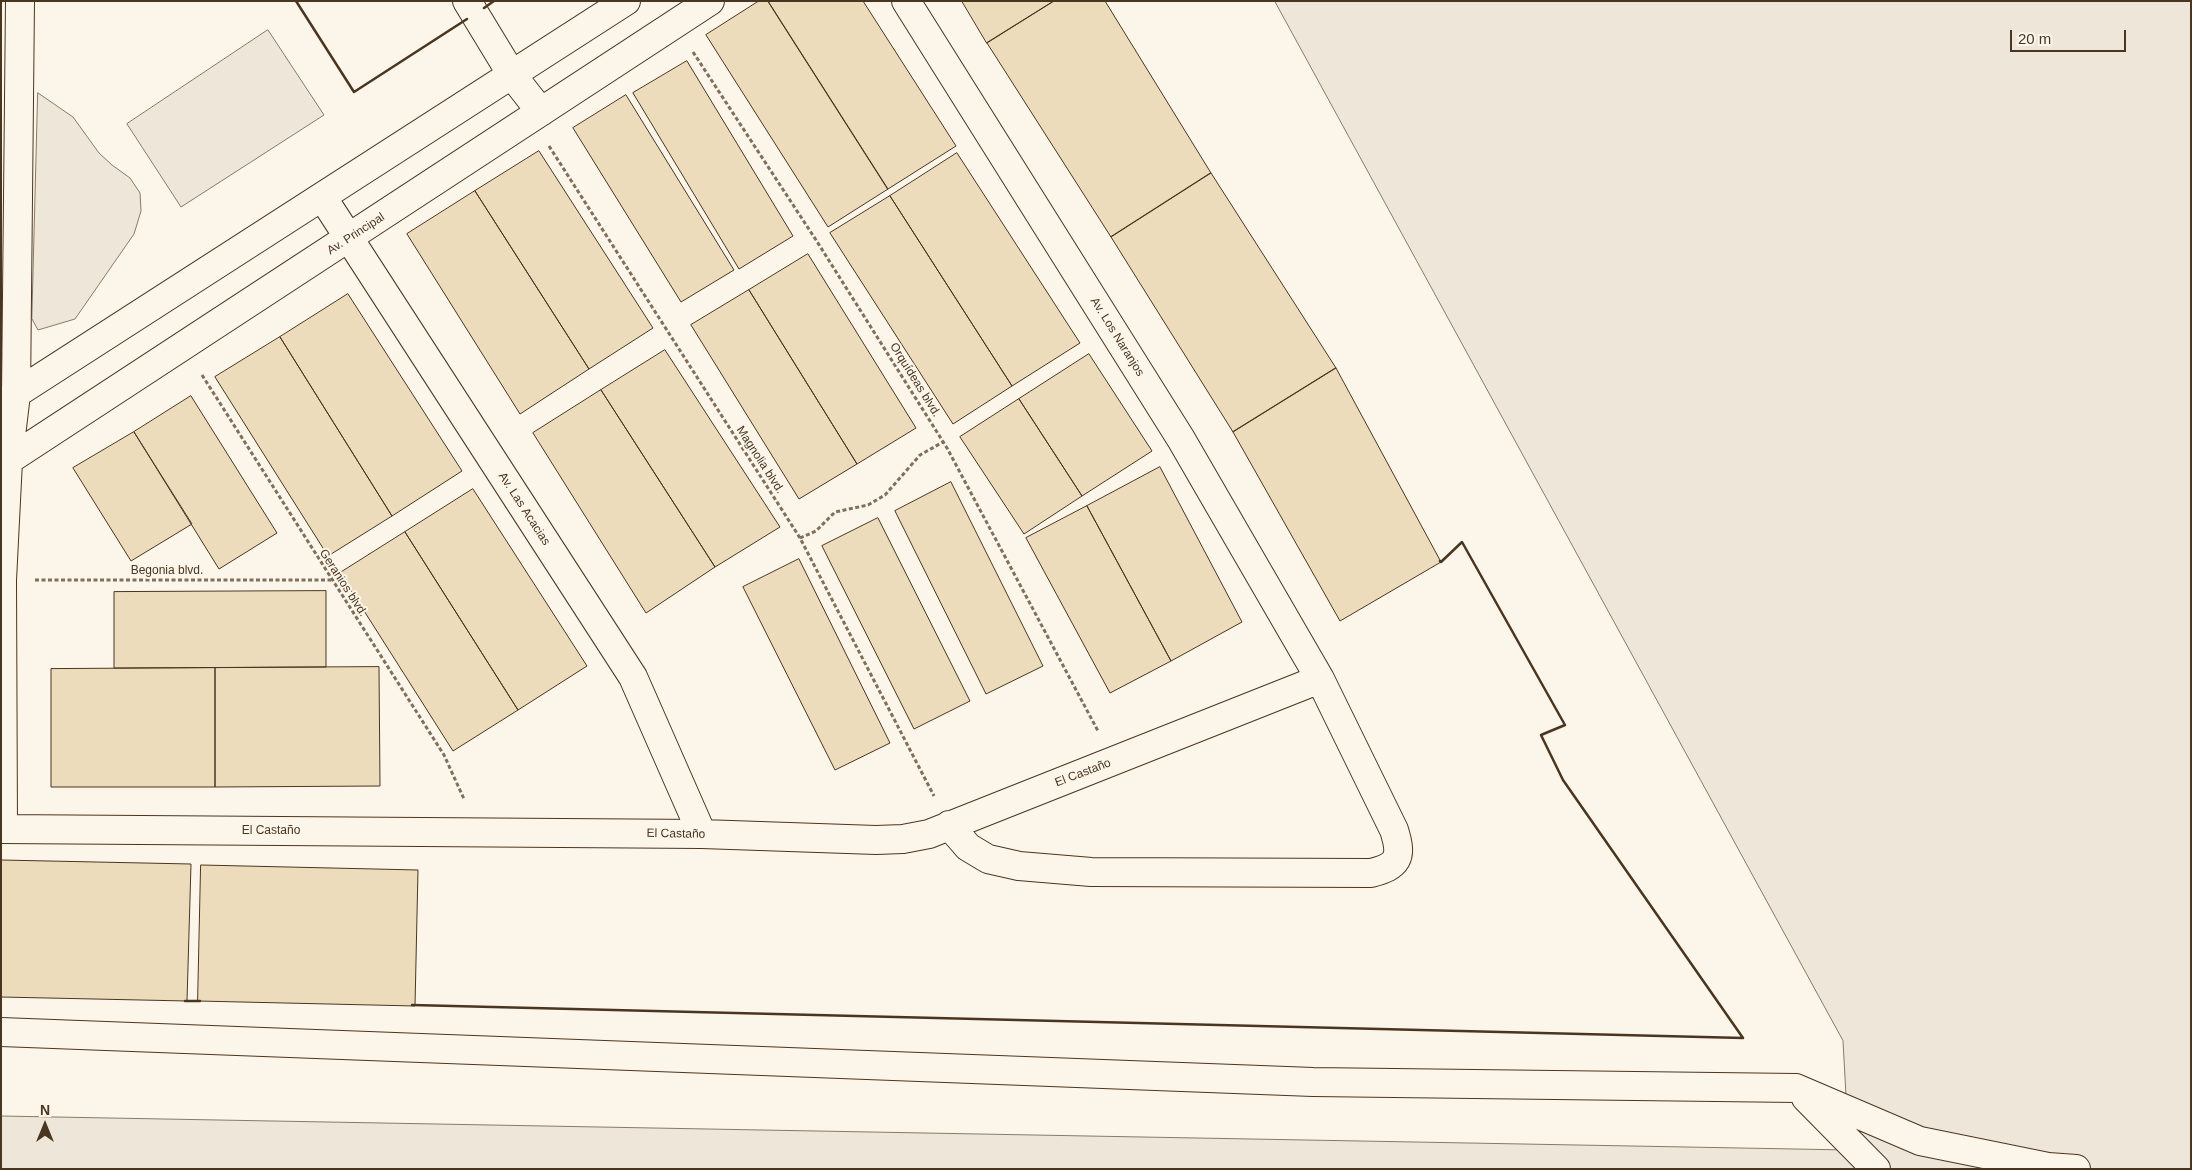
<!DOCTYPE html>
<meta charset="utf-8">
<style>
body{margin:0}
#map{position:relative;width:2192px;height:1170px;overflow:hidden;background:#fbf6e9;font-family:Arial,sans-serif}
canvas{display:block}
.frame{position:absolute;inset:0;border:2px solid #4a3520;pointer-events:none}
.north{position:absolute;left:20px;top:1100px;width:50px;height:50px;-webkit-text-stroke:4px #fbf6e9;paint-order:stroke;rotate:0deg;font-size:14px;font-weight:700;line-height:20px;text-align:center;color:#4a3520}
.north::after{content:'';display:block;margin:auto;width:18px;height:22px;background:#4a3520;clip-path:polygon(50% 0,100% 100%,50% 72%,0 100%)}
.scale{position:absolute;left:2010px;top:30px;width:116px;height:22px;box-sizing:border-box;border:2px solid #4a3520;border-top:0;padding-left:6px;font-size:15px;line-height:18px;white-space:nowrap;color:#4a3520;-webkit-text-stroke:4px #fbf6e9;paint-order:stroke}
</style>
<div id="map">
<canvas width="2192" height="1170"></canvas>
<div class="frame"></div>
<div class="north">N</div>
<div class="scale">20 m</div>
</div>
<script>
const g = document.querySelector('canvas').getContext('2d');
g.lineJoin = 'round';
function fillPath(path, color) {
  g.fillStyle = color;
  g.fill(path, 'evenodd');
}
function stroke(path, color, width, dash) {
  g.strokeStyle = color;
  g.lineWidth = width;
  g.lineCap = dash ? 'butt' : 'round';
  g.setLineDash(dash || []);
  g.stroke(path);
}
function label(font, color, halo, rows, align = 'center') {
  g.font = font + ' Arial,sans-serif';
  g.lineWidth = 4;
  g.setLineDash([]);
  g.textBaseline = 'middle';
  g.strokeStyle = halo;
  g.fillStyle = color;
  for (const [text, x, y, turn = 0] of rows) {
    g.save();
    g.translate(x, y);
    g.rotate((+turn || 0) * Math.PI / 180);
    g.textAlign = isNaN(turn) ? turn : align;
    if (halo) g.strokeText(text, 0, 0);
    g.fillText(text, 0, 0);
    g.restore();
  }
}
const green = new Path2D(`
 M1275 1H2191V1169H1V1116L1849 1150 1843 1041Z
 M268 30 324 115 181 207 127 124Z
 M38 93 73 117 99 153 112 165 130 178 140 193 141 211 134 234 75 319 38 330 32 319Z`);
fillPath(green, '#ede6d9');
stroke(green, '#887966', 1);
const building = new Path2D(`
 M759 1H768L888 189 828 227 706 35Z
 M768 1H863L956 146 888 189Z
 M962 1H1054L987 43Z
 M1054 1H1105L1211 173 1111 237 987 43Z
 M687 61 793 236 739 269 633 93Z
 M626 95 734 270 681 302 573 128Z
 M539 151 653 328 589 369 475 191Z
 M957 153 1080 343 1012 386 890 196Z
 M1211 173 1336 368 1233 432 1111 237Z
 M475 191 589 369 520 414 407 234Z
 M890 196 1012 386 953 424 830 233Z
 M808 254 916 428 857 464 749 290Z
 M749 290 857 464 799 499 691 325Z
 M348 294 462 471 392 516 280 337Z
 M280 337 392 516 328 556 215 377Z
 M665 350 780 527 715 567 601 390Z
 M1089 354 1152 451 1082 496 1019 399Z
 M1336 368 1441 562 1340 621 1233 432Z
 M601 390 715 567 646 613 533 433Z
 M191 396 277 533 219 569 134 432Z
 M1019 399 1082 496 1024 534 960 437Z
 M134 432 192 524 131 561 73 468Z
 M1160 467 1242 622 1171 661 1087 506Z
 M951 482 1043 666 986 694 895 511Z
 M473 489 587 666 518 710 405 532Z
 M1087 506 1171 661 1110 693 1026 538Z
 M878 518 970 701 914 729 822 546Z
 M405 532 518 710 453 751 340 573Z
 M799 559 890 743 835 770 743 587Z
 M326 591V667L114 668V592Z
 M379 667 380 786 215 787V668Z
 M215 668V787H51V669Z
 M1 860 191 864 187 1001 1 997Z
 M201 865 418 870 415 1006 198 1001Z`);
fillPath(building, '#ecdcbc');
stroke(building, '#4a3520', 1);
const minor = new Path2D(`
 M467 1 512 75 541 112
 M906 1 1181 439 1320 679 1394 830C1403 858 1398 866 1371 873L1091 872 1019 866 988 859 968 847 949 825
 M323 198 633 677 702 834
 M3 402 626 1
 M1 465 710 1
 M1 829 702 834 876 840 903 839 929 834 1320 679
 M3 829 2 580 8 461 16 394 20 1
 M1 1032 1313 1082 1796 1088 1920 1141 2048 1167 2076 1169
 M1806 1098 1876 1169`);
stroke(minor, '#4a3520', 30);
stroke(new Path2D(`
 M693 52 816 240 947 448 1098 731
 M549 146 800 538 934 796
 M202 375 444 755 464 799
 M800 538 816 531 835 512 868 505 885 495 920 455 943 442
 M35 580H331`), '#7f6f5c', 3, [4, 2.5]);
stroke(minor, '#fbf6e9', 28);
stroke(new Path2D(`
 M296 1 354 92 467 19
 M484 8 494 1
 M185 1001H200
 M412 1005 1743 1038 1563 780 1541 735 1565 725 1462 542 1441 562 1440 561`), '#4a3520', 2.5);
label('12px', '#4a3520', '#fbf6e9', [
 ["Av. Principal",356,234,-33],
 ["Av. Los Naranjos",1117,337,58],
 ["Orquídeas blvd.",915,380,58],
 ["Magnolia blvd.",760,460,57],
 ["Av. Las Acacias",524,509,57],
 ["Begonia blvd.",167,571],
 ["Geranios blvd.",343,583,57],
 ["El Castaño",1083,773,-21],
 ["El Castaño",271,831],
 ["El Castaño",676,834,1]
]);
</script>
